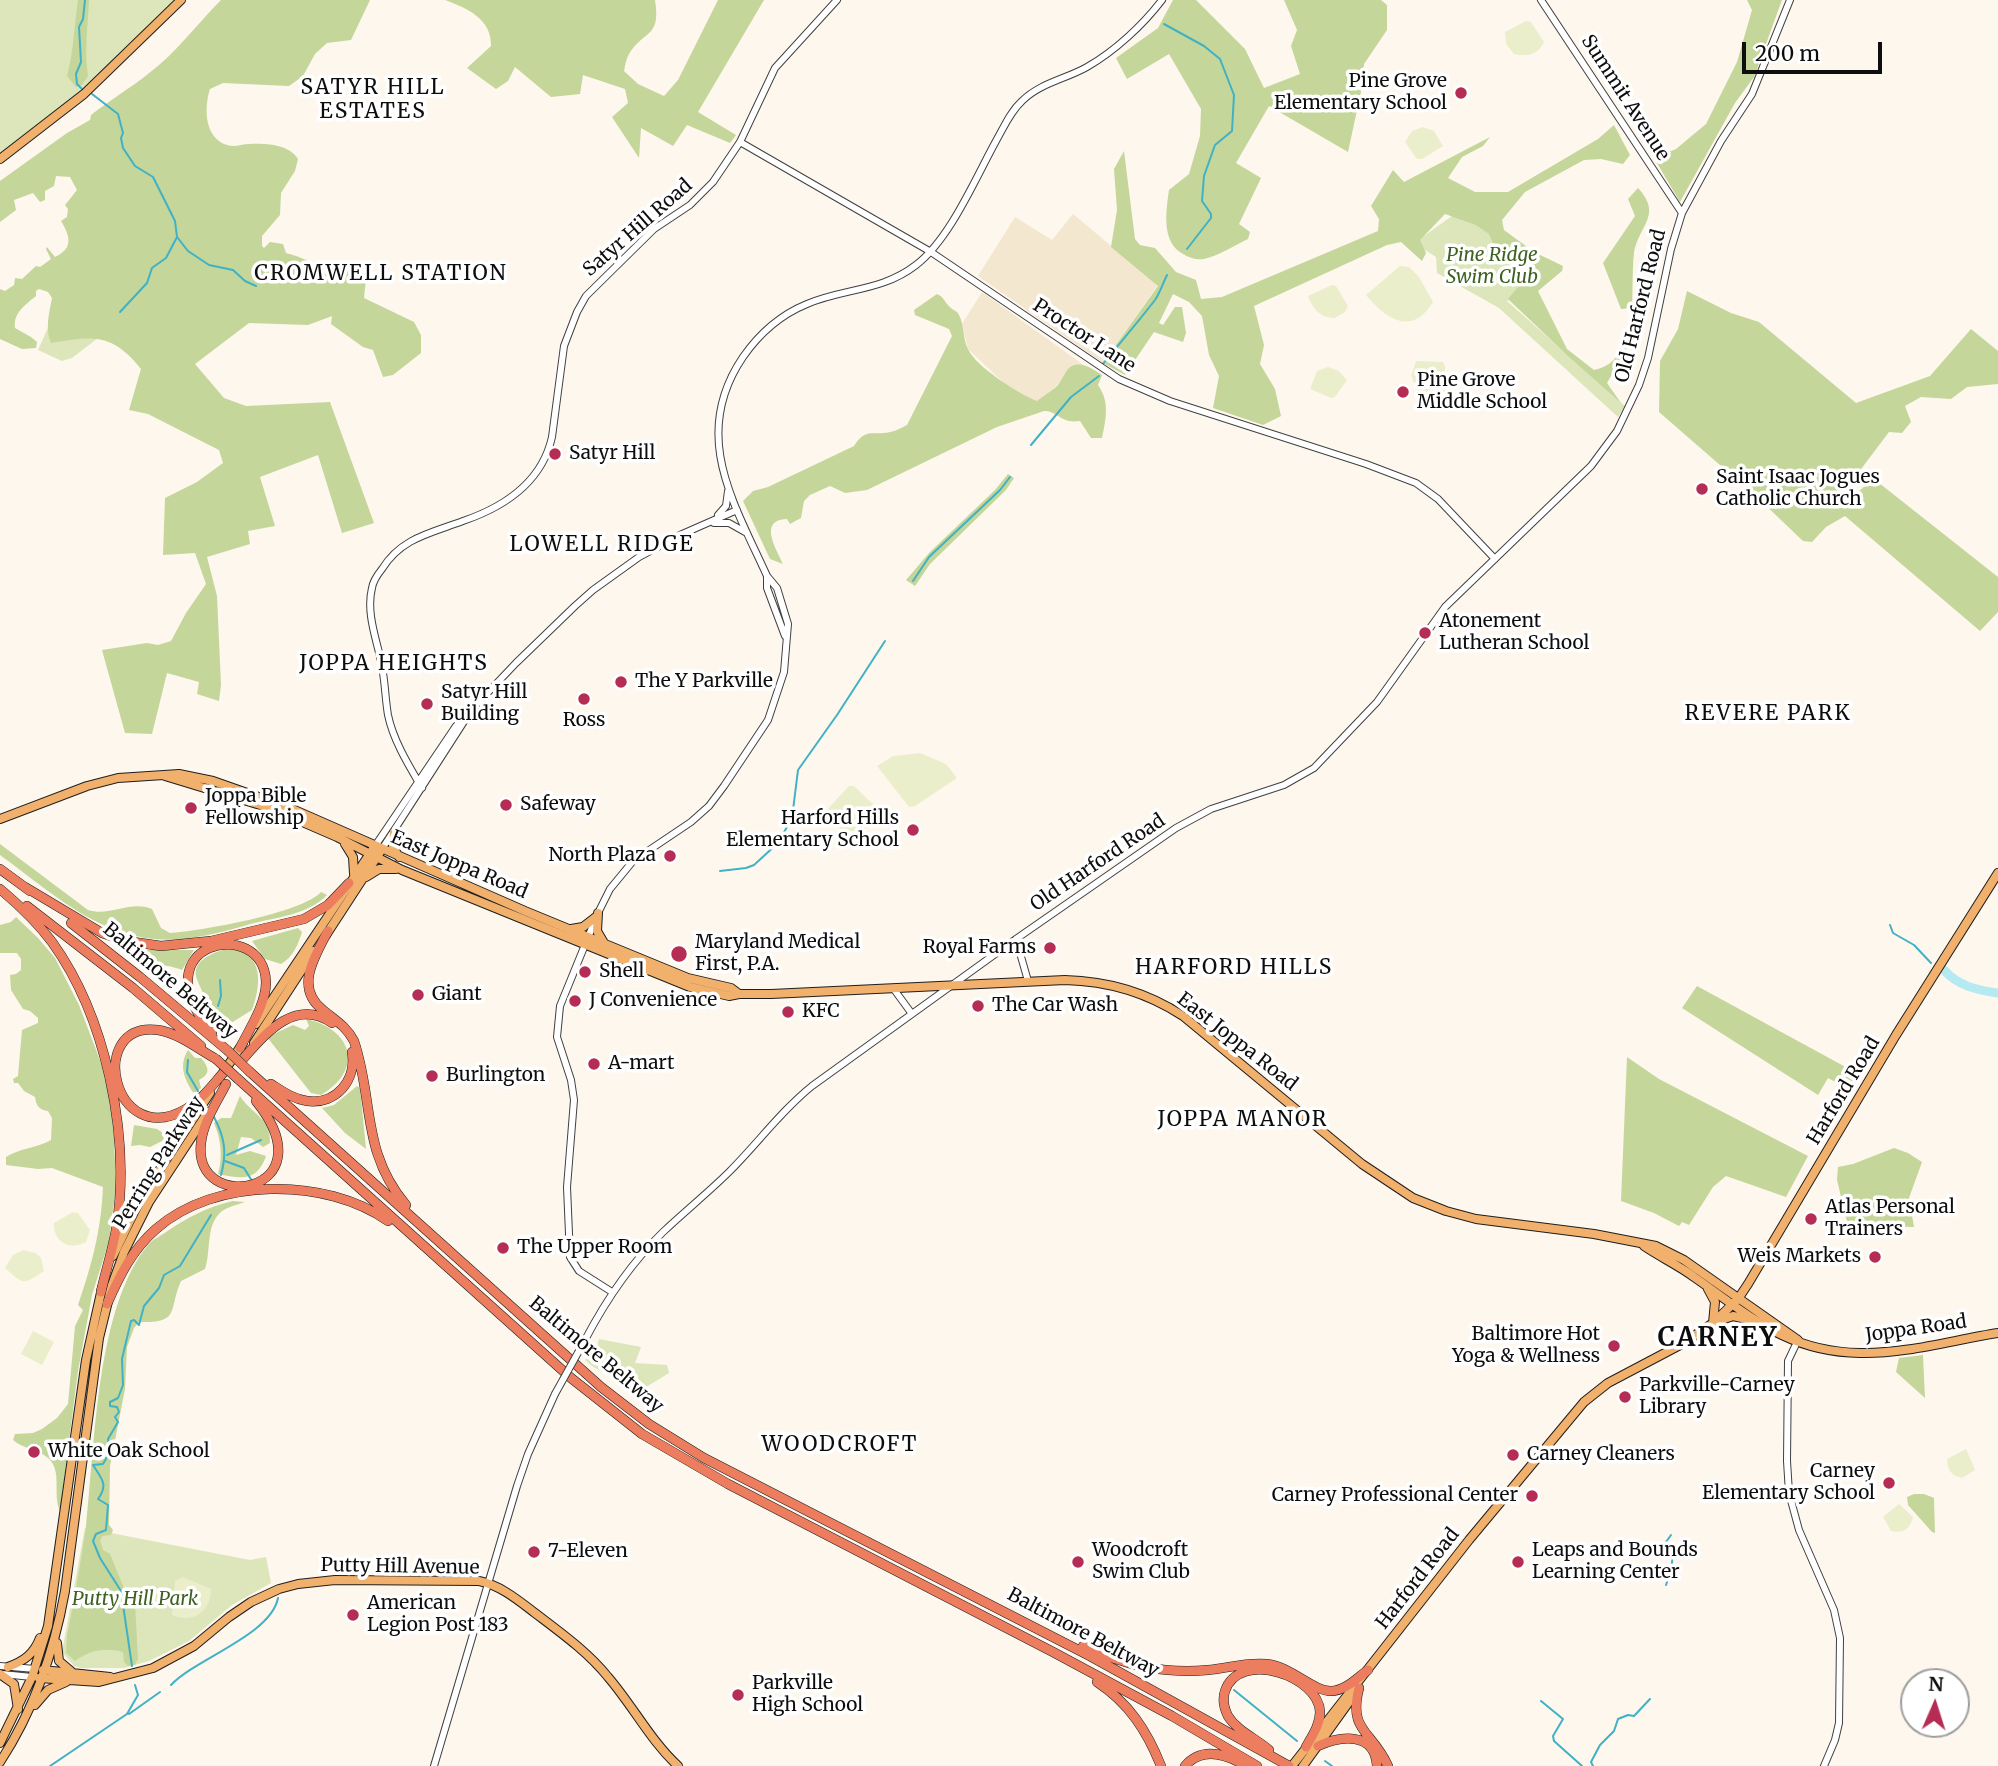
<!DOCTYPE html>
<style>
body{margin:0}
#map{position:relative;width:1998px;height:1766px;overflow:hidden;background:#fef7ee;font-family:Merriweather,serif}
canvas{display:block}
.north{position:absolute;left:1900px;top:1668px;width:70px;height:70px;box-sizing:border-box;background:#fff;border:2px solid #9e9e9e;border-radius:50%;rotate:3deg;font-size:19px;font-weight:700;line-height:28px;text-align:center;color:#0d0d0d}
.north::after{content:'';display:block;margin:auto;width:24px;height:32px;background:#b52d55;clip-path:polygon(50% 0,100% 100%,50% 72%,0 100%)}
.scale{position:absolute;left:1742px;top:42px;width:140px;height:32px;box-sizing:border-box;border:4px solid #0d0d0d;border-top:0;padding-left:9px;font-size:21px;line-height:24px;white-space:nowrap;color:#0d0d0d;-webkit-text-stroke:5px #fff;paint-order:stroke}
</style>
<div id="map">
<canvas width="1998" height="1766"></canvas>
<div class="north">N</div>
<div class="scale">200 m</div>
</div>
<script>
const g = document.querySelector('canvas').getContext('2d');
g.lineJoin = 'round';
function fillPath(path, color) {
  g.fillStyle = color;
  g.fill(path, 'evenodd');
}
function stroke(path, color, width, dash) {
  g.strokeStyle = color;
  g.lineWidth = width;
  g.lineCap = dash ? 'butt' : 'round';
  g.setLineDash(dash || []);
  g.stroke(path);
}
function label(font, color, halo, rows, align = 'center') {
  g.font = font + ' Merriweather,serif';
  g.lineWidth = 7;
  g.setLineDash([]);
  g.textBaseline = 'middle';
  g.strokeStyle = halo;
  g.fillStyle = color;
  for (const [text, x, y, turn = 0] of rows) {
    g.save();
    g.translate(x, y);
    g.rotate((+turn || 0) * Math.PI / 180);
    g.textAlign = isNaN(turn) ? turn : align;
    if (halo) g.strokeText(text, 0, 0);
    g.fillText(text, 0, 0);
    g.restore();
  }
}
fillPath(new Path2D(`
 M1073 214 1158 285 1103 363 978 276 1015 217 1052 240Z
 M982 292 1085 366 1075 365 1069 368 1065 376 1055 387 1037 402 1009 388 968 349 962 324Z`), '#f3e7d0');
fillPath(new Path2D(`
 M0 0H177L90 85 0 155Z
 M1459 211 1557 266 1507 301 1625 406 1618 417 1499 308 1437 273 1436 257 1414 243Z
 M56 310 111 328 72 358 62 361 38 350Z
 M599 1339 641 1347 635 1363 667 1365 669 1373 638 1392 635 1391C620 1376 600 1375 585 1360L596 1350Z
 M85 1528 250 1560 266 1557 271 1583 232 1605 189 1641 149 1661 124 1668H81L74 1666 62 1652Z`), '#dce6ba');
fillPath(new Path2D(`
 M78 0H89C88 26 84 50 88 76L82 85 76 87 67 76C74 50 74 26 78 0Z
 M221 0H370L351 40 327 43 315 54 303 76 289 86 223 83 210 89C204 107 204 138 227 145 234 148 242 144 249 144 265 143 289 144 298 159L295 171 281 193 280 215 262 236V246L264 248 270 242 283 244 286 253C311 260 318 265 335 284L346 269 366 279 364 298 414 322 421 335V353L393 375 383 377 373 350 363 347 331 324 332 316 308 325 249 323 195 364 224 398 246 406 330 402 374 523 342 533 318 455 260 477 275 526 248 531 250 544 207 557 217 596 221 685 219 701 197 694 199 682 167 673 152 734 125 733 102 650 147 643 158 645 171 641 186 613 206 584 195 553 163 555 165 498 197 482 223 463 219 450 148 414 129 410 141 369C112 333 94 336 51 343 45 329 49 313 52 298L48 292 39 289 36 291V296C25 305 13 313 15 328L31 337 37 342 36 348 22 349 0 339V289L5 291 14 285 15 278 22 279 36 266 40 267 51 259 46 249 47 247 55 257C74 248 70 236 61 221L67 217 68 209 65 205 77 190 70 177 56 176 54 186 45 191V200L40 202 33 193 14 200 16 210 0 222V181L67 133 90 120 91 115C110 100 129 89 148 74 175 54 197 24 221 0Z
 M445 0H655C661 38 645 29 629 54 626 59 625 66 624 71L638 84 664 96 678 80 718 0H764L698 112 736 135 730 143 687 125 673 146 641 128 639 158 612 117 628 103 625 89 583 75 580 94 551 97 515 67 508 81 496 89 467 68 491 46C492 19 467 8 445 0Z
 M1173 0H1196L1245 49 1264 88 1300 74 1291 46 1297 30 1284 0H1381L1387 5V30L1364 64 1362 87 1348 152 1269 106 1236 163 1261 178 1239 224 1250 232 1248 239C1235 245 1218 256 1204 259 1195 260 1190 258 1183 254 1161 242 1166 212 1169 190L1189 174 1200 136 1201 109 1169 54 1127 79 1116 58 1158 28Z
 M1747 0H1782L1754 77 1735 103 1680 202 1654 158 1676 149 1706 124 1737 62 1752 10Z
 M1614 125 1630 155 1623 164 1601 159 1584 160 1525 192 1502 220 1504 230 1534 252 1563 266 1562 271 1538 291 1567 349 1594 370C1610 367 1617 357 1626 344H1629L1607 383 1621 403 1568 356 1508 299 1530 273 1524 262 1495 248 1489 234 1476 225 1445 214 1420 240 1426 253 1422 261 1401 242 1387 245 1254 306 1264 345 1260 364 1275 389 1281 416 1263 425 1213 408 1219 376 1209 355 1202 316 1189 302 1173 294 1159 323 1163 325 1175 307H1182L1186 333 1183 342 1154 332 1125 375 1103 363 1158 286 1111 247 1117 210 1114 169 1124 151 1135 239 1140 245 1155 248 1176 272 1196 280 1201 299 1222 297 1378 231 1379 219 1371 206 1393 170 1404 182 1490 137 1483 146 1462 157 1448 178 1475 192H1508L1598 139Z
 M1638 188C1663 215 1639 225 1634 253 1632 271 1633 290 1632 308L1621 309 1603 263 1635 216 1628 199Z
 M1687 291 1731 313 1759 322 1856 403 1930 376 1971 329 1998 351V384L1967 387 1951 399 1921 397 1905 406 1911 422 1902 433 1889 432 1843 493 1849 499 1874 479 1998 577V612L1980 631 1845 516 1826 527 1812 542 1803 541 1759 499 1659 412 1660 361 1678 329Z
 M937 294C944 297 943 300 948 305 950 308 954 310 957 312 965 322 962 338 968 349 976 367 1019 394 1037 401 1043 396 1050 392 1056 387 1062 381 1064 373 1069 368 1079 359 1094 370 1102 375L1098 385C1110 402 1106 419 1102 438H1091L1080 421C1060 424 1059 411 1044 411L997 427 867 490 845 493 830 486 810 495 804 501 801 518 790 524 787 519C758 520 776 548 783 564L770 559 743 501 753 491 768 487 854 446C866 427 872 436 890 432 896 431 901 428 907 425L952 336 949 329 915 315 914 310Z
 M1008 474 1014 478 1006 490 930 564 915 586 906 580 930 552 995 490Z
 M0 844 88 910C110 917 130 900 152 909L161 928 170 933C201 931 302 913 321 892L327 895C308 914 280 917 254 923 233 929 212 935 191 938 112 950 59 898 0 855Z
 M16 917 38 938 55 958 79 1005 101 1063 111 1103 114 1138 116 1187 109 1241 92 1295 78 1371 60 1511C52 1494 63 1471 48 1458 38 1449 23 1449 13 1440L15 1434 33 1433 42 1429 57 1418 68 1404 75 1326 83 1310 78 1305C92 1264 101 1231 103 1187L52 1168 38 1169 6 1165V1157C20 1148 37 1148 51 1140L52 1118 48 1111C39 1110 36 1105 35 1097L24 1091 18 1083H14L13 1079 18 1076 22 1030 38 1023V1018L30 1011 23 1009 11 990 10 975 16 974 21 970V959L17 953H0V925L11 922Z
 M298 928 302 932C298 945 293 957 281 964L265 959 252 941Z
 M227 949C264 950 262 984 252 1010L223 1028C204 1011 208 1014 202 991 200 986 197 981 196 976 193 960 214 952 227 949Z
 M145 950H194L182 970C165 963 158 968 141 956V953Z
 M1697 986 1862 1076 1852 1091 1828 1078 1818 1095 1682 1008Z
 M306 1019C352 1029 365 1069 321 1095L311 1093 267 1037 293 1025 305 1030 309 1026Z
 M188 1050 195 1058H201C209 1067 211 1074 199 1080L201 1088 194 1094C185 1080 178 1066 188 1050Z
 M1627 1057 1659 1079 1808 1156 1786 1197 1726 1176 1713 1187 1689 1225 1682 1222 1679 1226 1654 1213 1621 1201Z
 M357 1086 360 1088 366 1149 345 1133 322 1108 334 1105Z
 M240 1096C251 1114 271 1117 270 1143L263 1147 251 1138 241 1137 236 1155 250 1151 266 1156C257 1182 241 1179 218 1174 223 1157 221 1139 214 1123L221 1118H231Z
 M134 1125 157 1129 163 1133 164 1140 150 1147 140 1145 131 1146Z
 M1894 1148 1908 1153 1922 1162 1909 1198 1914 1227 1848 1226 1837 1180 1838 1167 1853 1164Z
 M233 1201 245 1202C237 1205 225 1207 219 1214 206 1227 211 1252 205 1269L181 1281C168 1311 181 1323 139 1322L134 1328 127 1347 125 1389 110 1466 109 1525 113 1530 111 1535 102 1536 100 1541 103 1550 110 1554 128 1598 135 1604 138 1659 135 1665 128 1666 124 1662 123 1652C106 1647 89 1650 75 1661L66 1653 67 1636C74 1599 81 1563 86 1526 95 1447 96 1305 149 1244 153 1239 161 1236 166 1232 188 1217 207 1207 233 1201Z
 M1923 1355 1925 1398 1896 1372 1899 1358Z
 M1914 1494H1924L1934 1498 1935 1533 1932 1532 1908 1505 1907 1497Z`), '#c4d69a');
fillPath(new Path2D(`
 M1526 21 1531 22 1544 42C1538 55 1527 57 1514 54L1506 44 1505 32Z
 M1423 127 1434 131 1443 146 1422 159H1417L1405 142 1412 131Z
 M1400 266 1409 267 1419 277 1433 302C1412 337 1386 319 1366 295Z
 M1332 285 1336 286 1348 306 1345 312 1335 318C1320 318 1313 309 1308 296Z
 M1416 361 1443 362 1445 366V391C1436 397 1426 396 1418 390L1411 376Z
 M1328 367 1339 371 1347 380 1335 397 1331 398 1310 389 1317 371Z
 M920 753 946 764 957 778 915 806 909 807 877 766 893 756Z
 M849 786H854L884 815C874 827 858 835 841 829 835 827 828 819 822 815Z
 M73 1212 78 1213 90 1230 86 1242C70 1251 53 1242 54 1223Z
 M23 1250 36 1253 41 1258 44 1271C23 1285 24 1285 5 1268L13 1255Z
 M33 1331 54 1342 42 1365 21 1354Z
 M1966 1449 1975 1470 1962 1478C1950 1475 1948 1470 1947 1459Z
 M1899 1504 1913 1517C1910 1529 1904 1534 1891 1531L1883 1517Z
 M183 1577 211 1589C211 1612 193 1624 172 1615L175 1581Z`), '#ebeecb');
stroke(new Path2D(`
 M1164 24 1204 46 1220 59 1234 95 1232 131 1215 145 1204 176 1202 201 1211 214V218L1187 249
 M82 89 77 84 76 74 81 62 79 27 83 19 85 0
 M92 94 118 114 123 133 121 138 123 148 135 166 153 177 175 221 177 237 188 251 209 265 233 270 245 281 256 286
 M120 312 147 283 152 268 166 258 177 237
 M1102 365C1120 343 1138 322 1155 300 1160 293 1163 283 1167 275
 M1031 445 1071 397 1099 376
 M913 581 929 557 1000 490 1010 477
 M720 871 746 868 754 865 778 843 792 818 798 770 837 715 885 641
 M1890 925 1893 933 1914 945 1931 963
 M218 1006 221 996 220 980
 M188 1060 187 1072 198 1091
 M214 1117C225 1138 227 1153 221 1175
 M227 1155 261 1140
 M225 1161 244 1168 252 1181
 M1666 1585C1671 1570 1677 1556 1666 1542L1671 1535
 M132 1666 121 1591 100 1558 93 1541 96 1534 106 1530 108 1505 98 1499C109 1484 101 1478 93 1465L103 1464 110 1452 108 1439 118 1422 115 1417 119 1412 117 1407 110 1406V1402L118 1398 123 1385 122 1359 131 1321 134 1320 139 1325 144 1306 159 1288 164 1275 180 1266 211 1215
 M171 1685C195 1659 271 1635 278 1598
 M1234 1690 1297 1741
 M1541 1701 1563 1719 1553 1736 1554 1741 1582 1766
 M129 1714 160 1692
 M1325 1761 1332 1766
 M50 1766 127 1714 138 1695 135 1685
 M1593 1766 1591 1762 1600 1745 1614 1731 1618 1719 1628 1715 1634 1716 1650 1699`), '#41b1c5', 2);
stroke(new Path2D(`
 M1944 970C1958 986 1977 990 1998 993`), '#b6eaf2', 9);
const minor = new Path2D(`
 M1541 0 1682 213
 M740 142 931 252 1119 379 1170 401 1366 464 1416 483 1438 499 1495 559
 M718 515 726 506 728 491
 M714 523H729L745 532
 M767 576V588L785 636
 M422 788C409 766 393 740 388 715 385 697 385 679 381 661 376 638 366 612 372 588 373 581 378 574 382 569 401 538 431 533 463 521 504 507 542 482 552 437L564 346 577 312 586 296 654 229 690 205 713 182 740 142 775 68 837 0
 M375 846 456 726 516 663 575 606 593 590 639 557 680 535 737 510
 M382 849 465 720
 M1016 939 1028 981
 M893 988 912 1014
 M612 1292 579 1271 570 1257 567 1187 574 1100 571 1080 557 1037 560 1006 598 913 610 889 633 861 691 822 709 806 724 786 768 720 784 672 788 624 777 588 767 576C734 503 690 435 743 357 759 334 780 315 807 304 844 288 881 292 916 265 950 239 975 179 996 141 1004 127 1010 112 1022 101 1040 83 1066 79 1087 67 1115 51 1143 25 1162 0
 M585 1340C606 1300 630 1264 663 1232 685 1211 709 1192 730 1171 758 1143 781 1111 812 1086L1016 939 1176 828 1211 809 1284 785 1314 768 1377 702 1445 607 1591 466 1617 431 1639 385 1648 358 1671 249 1682 213 1721 141 1752 94 1790 0
 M1798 1340 1788 1361 1787 1461 1789 1493 1799 1530 1834 1610 1840 1638 1839 1723 1835 1740 1824 1766
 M0 1666 35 1669
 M2 1674 32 1677
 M434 1766 517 1486 528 1454 555 1394`);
const major = new Path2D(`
 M0 159 84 94 181 0
 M165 776 270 808 337 837 402 870 690 987 729 996 739 994H771L1065 980C1107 981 1148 993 1183 1016L1362 1164 1413 1198 1446 1211 1476 1219 1594 1234 1656 1246 1684 1260 1798 1340
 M0 819 87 786 118 778 179 774 213 781 290 808 525 911 688 978 731 988 739 994
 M394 832 393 847 399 857
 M345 844 353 857 354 874
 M366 877 379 869H396
 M598 913 597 931 604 943
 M571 929 583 927 596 917
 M326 935 382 849
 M256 1024 375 846
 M254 1043 314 951
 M223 1073 243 1043
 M1644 1246C1660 1257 1678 1265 1694 1277 1750 1316 1787 1352 1860 1353 1906 1354 1953 1340 1998 1333
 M113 1256 141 1198 210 1093
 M1708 1289 1715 1302 1713 1323
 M1715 1321 1738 1299 1748 1284 1896 1035 1998 873
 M57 1643 59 1661 72 1672
 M8 1667C24 1661 34 1654 40 1638
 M43 1670 110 1677
 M0 1674 14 1684 18 1709
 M39 1678 99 1682 153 1668 194 1646 229 1617 251 1602 279 1589 298 1584 335 1580 479 1581C500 1585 518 1600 535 1613 560 1632 588 1652 608 1677 633 1706 650 1740 678 1766
 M35 1705 48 1690 66 1682
 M0 1743 32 1677 48 1626 86 1360 102 1288
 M0 1762C34 1710 54 1652 65 1591L99 1338 112 1285 124 1252 149 1202 208 1112
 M1292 1766 1469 1540 1584 1402 1608 1383 1682 1344 1713 1323 1733 1316 1755 1321
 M1303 1766 1359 1688`);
const highway = new Path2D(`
 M0 869 30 891
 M25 887 102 933 126 941 161 946 211 941 304 919 328 905 349 883
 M0 889C19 905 37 922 52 942 106 1017 130 1134 117 1224 114 1246 106 1269 101 1292
 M27 906 133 988 201 1046
 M71 923 140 977 227 1050
 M328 931C315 956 294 988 323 1010 335 1020 346 1026 354 1041 374 1100 361 1152 406 1205
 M212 1033C136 941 264 915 266 982 266 1004 250 1028 240 1048
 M216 1059C198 1049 178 1033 158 1030 85 1021 113 1152 186 1109 202 1100 213 1084 225 1071
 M242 1060C265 1034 295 997 332 1023
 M250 1072 601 1387 649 1424 704 1458 1090 1656 1289 1766
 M238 1079 571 1378 642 1434 728 1484 1053 1652 1172 1716 1257 1766
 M226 1084C217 1102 203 1122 201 1143 192 1216 331 1194 256 1101
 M271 1084C282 1091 293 1099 307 1101 336 1105 357 1080 352 1052
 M107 1304C120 1275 132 1250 156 1229 215 1177 326 1177 388 1221
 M1083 1646C1124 1665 1162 1674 1208 1670 1228 1668 1247 1662 1267 1664 1292 1667 1312 1691 1331 1691 1345 1691 1357 1678 1368 1670
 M1097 1682C1129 1703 1147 1731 1161 1766
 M1359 1688C1348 1732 1372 1730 1388 1766
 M1318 1746C1340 1736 1375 1731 1377 1766
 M1269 1750C1257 1739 1237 1731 1228 1716 1224 1708 1222 1700 1225 1691 1239 1649 1319 1676 1320 1712 1320 1725 1312 1736 1306 1747
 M1185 1766C1202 1746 1226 1754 1246 1766`);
stroke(minor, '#404040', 8);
stroke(major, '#1e1e1e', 10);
stroke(highway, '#1e1e1e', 10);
stroke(minor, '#fff', 6);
stroke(major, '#f1b06c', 8);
stroke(highway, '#ec7d5f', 9);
const minorBridge = new Path2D(`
 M555 1394 585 1340`);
const highwayBridge = new Path2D(`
 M227 1050 250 1072
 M216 1059 238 1079`);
stroke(minorBridge, '#404040', 8, []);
stroke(highwayBridge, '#1e1e1e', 10, []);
stroke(minorBridge, '#fff', 6);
stroke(highwayBridge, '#ec7d5f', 9);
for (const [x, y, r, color] of [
 [1461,93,7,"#b52d55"],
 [1403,392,7,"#b52d55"],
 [555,454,7,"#b52d55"],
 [1702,489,7,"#b52d55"],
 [1425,633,7,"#b52d55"],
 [621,682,7,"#b52d55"],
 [584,699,7,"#b52d55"],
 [427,704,7,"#b52d55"],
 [506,805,7,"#b52d55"],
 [191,808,7,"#b52d55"],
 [913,830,7,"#b52d55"],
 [670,856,7,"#b52d55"],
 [1050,948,7,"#b52d55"],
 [679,954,9,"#b52d55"],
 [585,972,7,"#b52d55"],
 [418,995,7,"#b52d55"],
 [575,1001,7,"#b52d55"],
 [978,1006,7,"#b52d55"],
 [788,1012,7,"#b52d55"],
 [594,1064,7,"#b52d55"],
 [432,1076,7,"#b52d55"],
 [1811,1219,7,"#b52d55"],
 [503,1248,7,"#b52d55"],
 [1875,1257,7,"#b52d55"],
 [1614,1346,7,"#b52d55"],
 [1625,1397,7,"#b52d55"],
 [34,1452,7,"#b52d55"],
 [1513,1455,7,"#b52d55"],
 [1889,1483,7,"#b52d55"],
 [1532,1496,7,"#b52d55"],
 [534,1552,7,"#b52d55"],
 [1078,1562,7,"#b52d55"],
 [1518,1562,7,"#b52d55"],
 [353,1615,7,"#b52d55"],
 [738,1695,7,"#b52d55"]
]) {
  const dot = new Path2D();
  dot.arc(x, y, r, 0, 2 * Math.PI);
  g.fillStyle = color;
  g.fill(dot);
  stroke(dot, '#fff', 2.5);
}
label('19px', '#0d0d0d', '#fff', [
 ["Pine Grove",1447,82,"right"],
 ["Elementary School",1447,104,"right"],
 ["Pine Grove",1417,381],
 ["Middle School",1417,403],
 ["Satyr Hill",569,454],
 ["Saint Isaac Jogues",1716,478],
 ["Catholic Church",1716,500],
 ["Atonement",1439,622],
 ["Lutheran School",1439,644],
 ["The Y Parkville",635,682],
 ["Satyr Hill",441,693],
 ["Building",441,715],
 ["Ross",584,721,"center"],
 ["Joppa Bible",205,797],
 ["Fellowship",205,819],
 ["Safeway",520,805],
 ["Harford Hills",899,819,"right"],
 ["Elementary School",899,841,"right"],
 ["North Plaza",656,856,"right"],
 ["Maryland Medical",695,943],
 ["First, P.A.",695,965],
 ["Royal Farms",1036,948,"right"],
 ["Shell",599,972],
 ["Giant",432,995],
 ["J Convenience",589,1001],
 ["The Car Wash",992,1006],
 ["KFC",802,1012],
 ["A-mart",608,1064],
 ["Burlington",446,1076],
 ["Atlas Personal",1825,1208],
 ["Trainers",1825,1230],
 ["The Upper Room",517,1248],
 ["Weis Markets",1861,1257,"right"],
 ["Baltimore Hot",1600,1335,"right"],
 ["Yoga & Wellness",1600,1357,"right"],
 ["Parkville-Carney",1639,1386],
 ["Library",1639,1408],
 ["White Oak School",48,1452],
 ["Carney Cleaners",1527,1455],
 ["Carney",1875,1472,"right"],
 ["Elementary School",1875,1494,"right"],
 ["Carney Professional Center",1518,1496,"right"],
 ["Woodcroft",1092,1551],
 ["Swim Club",1092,1573],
 ["Leaps and Bounds",1532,1551],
 ["Learning Center",1532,1573],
 ["7-Eleven",548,1552],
 ["American",367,1604],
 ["Legion Post 183",367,1626],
 ["Parkville",752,1684],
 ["High School",752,1706]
], 'left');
label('19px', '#0d0d0d', '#fff', [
 ["Summit Avenue",1625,98,57],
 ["Satyr Hill Road",638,228,-41],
 ["Old Harford Road",1641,306,-76],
 ["Proctor Lane",1084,336,33],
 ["Old Harford Road",1098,863,-34],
 ["East Joppa Road",459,865,23],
 ["Baltimore Beltway",170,981,40],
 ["East Joppa Road",1237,1042,38],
 ["Harford Road",1844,1091,-59],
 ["Perring Parkway",159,1163,-58],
 ["Joppa Road",1916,1329,-8],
 ["Baltimore Beltway",596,1355,40],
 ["Putty Hill Avenue",400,1567,1],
 ["Harford Road",1418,1579,-52],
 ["Baltimore Beltway",1083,1633,28]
]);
label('italic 19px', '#3e6121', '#fff', [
 ["Pine Ridge",1492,256],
 ["Swim Club",1492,278],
 ["Putty Hill Park",135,1600]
]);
g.letterSpacing = '2px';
label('21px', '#0d0d0d', '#fff', [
 ["SATYR HILL",373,88],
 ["ESTATES",373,112],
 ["CROMWELL STATION",381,274],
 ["LOWELL RIDGE",602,545],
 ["JOPPA HEIGHTS",394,664],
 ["REVERE PARK",1768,714],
 ["HARFORD HILLS",1234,968],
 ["JOPPA MANOR",1243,1120],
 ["WOODCROFT",840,1445]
]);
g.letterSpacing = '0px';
g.letterSpacing = '2px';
label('bold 26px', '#0d0d0d', '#fff', [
 ["CARNEY",1718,1339]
]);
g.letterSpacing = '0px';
</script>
